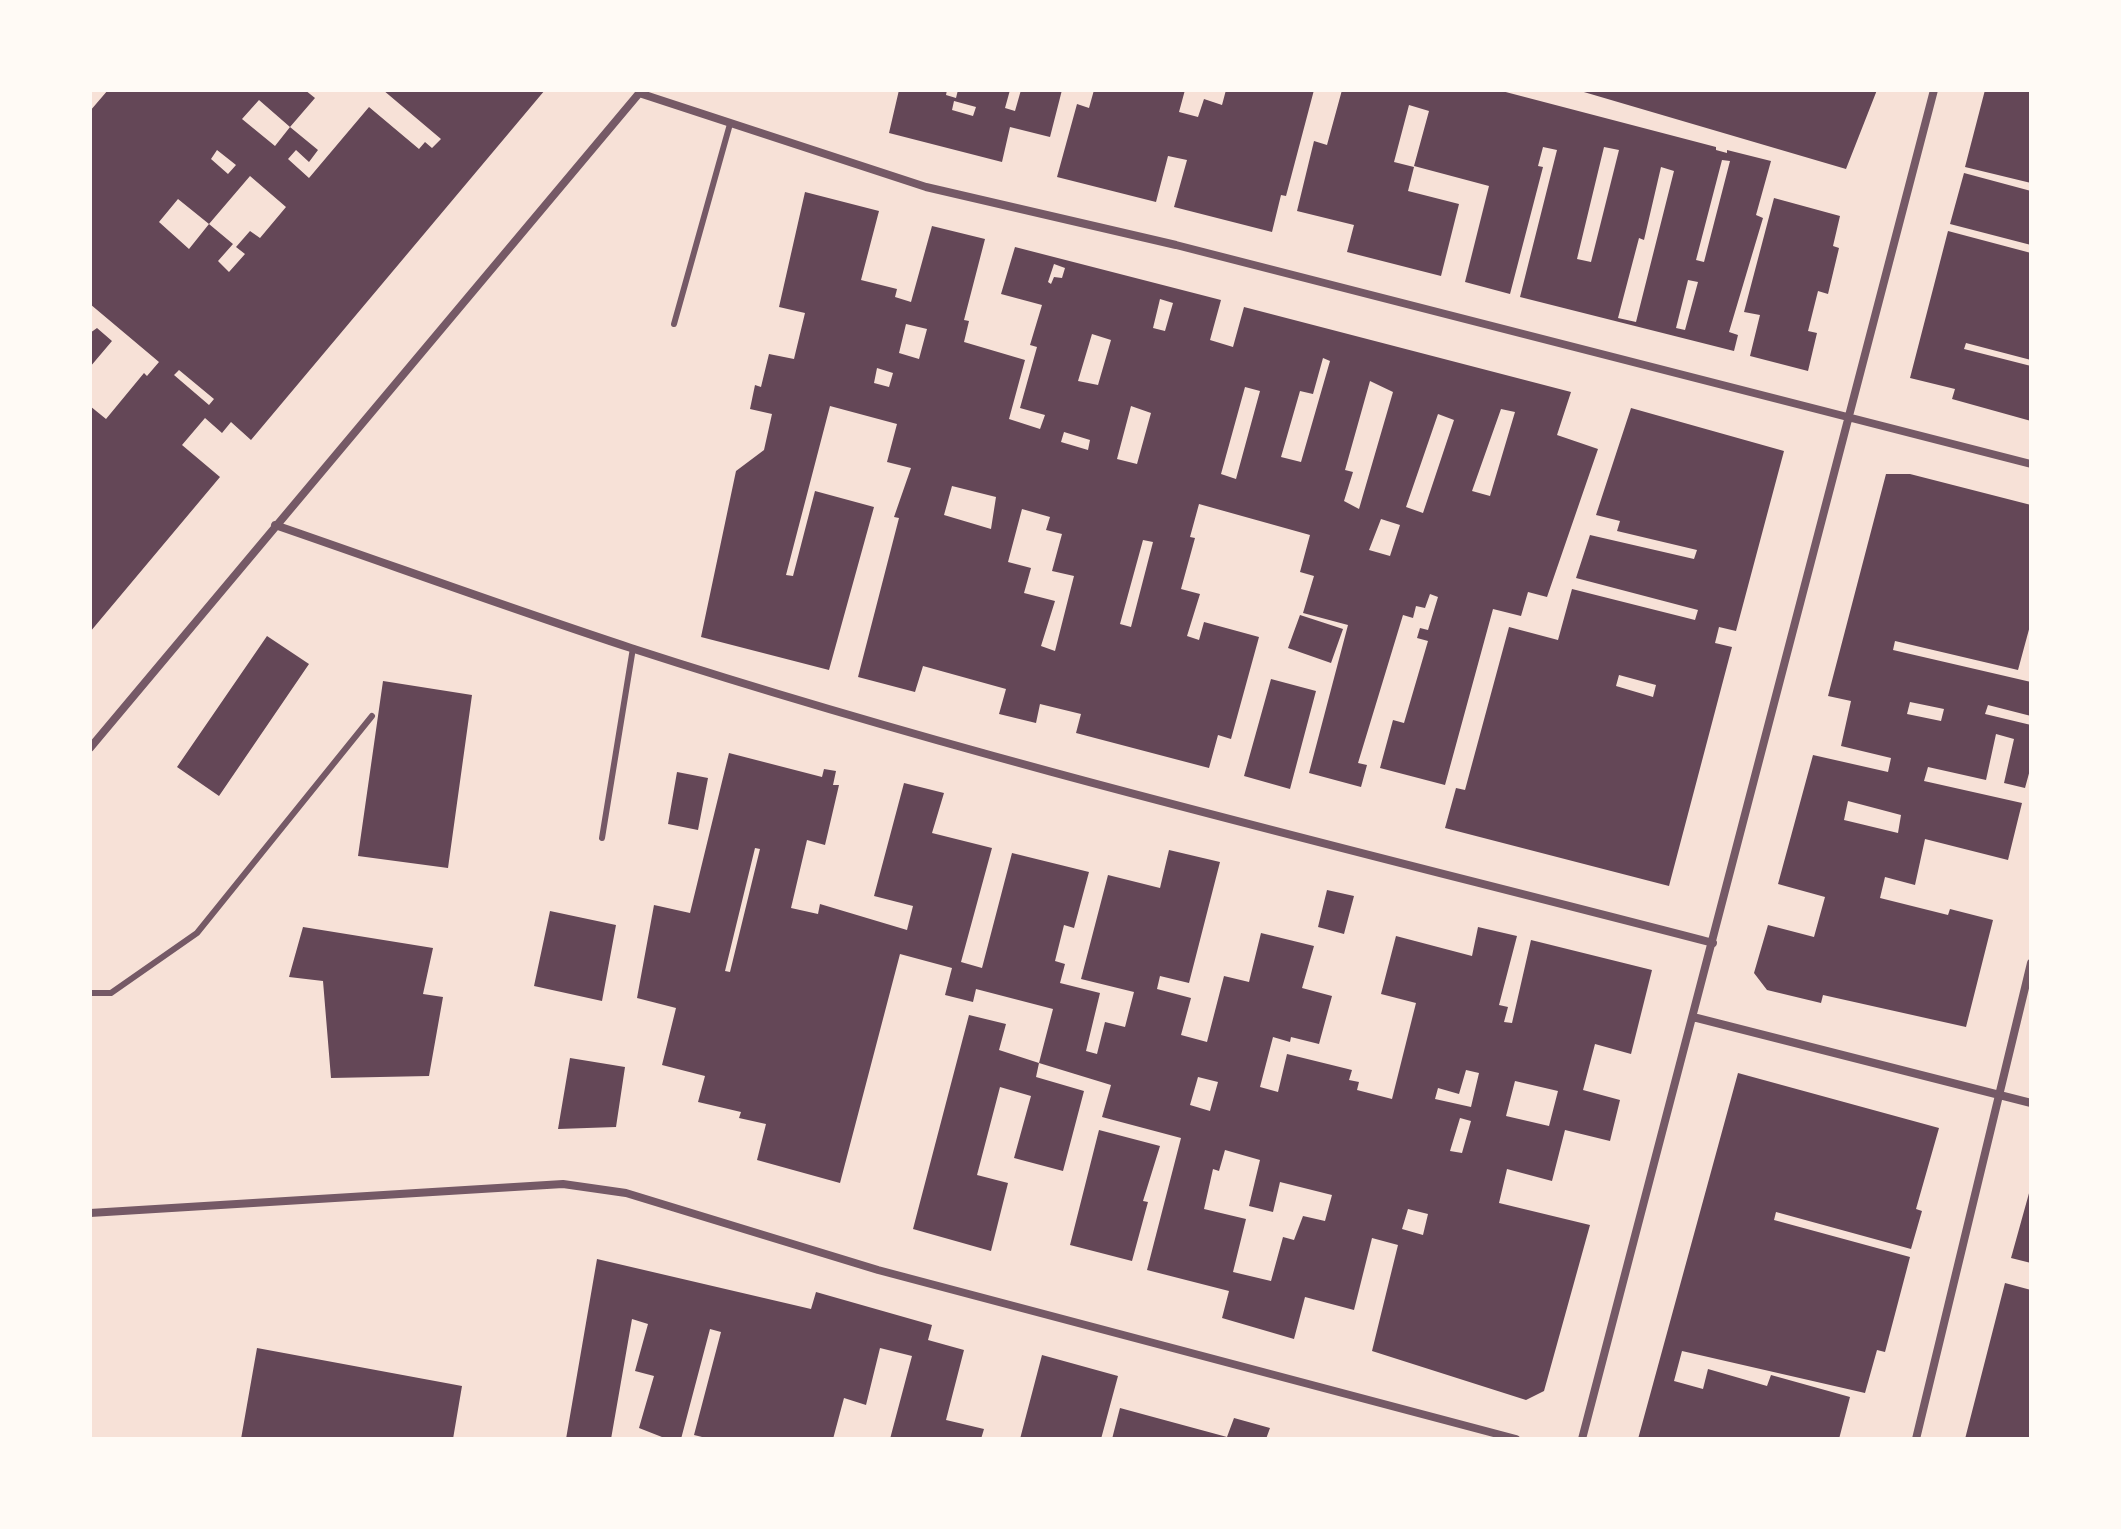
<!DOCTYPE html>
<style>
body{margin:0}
#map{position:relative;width:2121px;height:1529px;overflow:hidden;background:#f7e1d7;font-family:Karla,sans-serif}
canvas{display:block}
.frame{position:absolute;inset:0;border:92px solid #fffaf5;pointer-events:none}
</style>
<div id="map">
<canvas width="2121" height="1529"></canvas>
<div class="frame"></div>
</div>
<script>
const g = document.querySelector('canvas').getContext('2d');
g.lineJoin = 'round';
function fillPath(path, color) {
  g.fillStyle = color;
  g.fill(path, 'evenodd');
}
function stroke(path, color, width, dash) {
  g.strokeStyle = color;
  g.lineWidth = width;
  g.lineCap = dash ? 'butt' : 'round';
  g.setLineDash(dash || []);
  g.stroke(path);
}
fillPath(new Path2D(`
 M108 90H305L315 98 290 127 259 100 242 119 275 146 290 127 318 150 309 162 296 150 288 159 309 178 369 107 419 149 425 142 432 148 441 139 383 90H545L251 440 231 422 222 433 205 418 182 445 220 477 90 632V406L106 419 144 373 147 376 159 362 90 304V111ZM217 150 236 165 228 174 211 159ZM250 176 286 207 260 238 250 231 236 247 245 254 229 272 218 261 233 244 209 224ZM178 199 209 224 189 249 159 222ZM179 370 214 399 209 405 174 375Z
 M899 90H947L946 95 956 98 958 90H1010L1005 108 1015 111 1021 90H1062L1050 137 1010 127 1002 162 889 133ZM954 101 976 107 973 116 952 110Z
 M1094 90H1185L1179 112 1198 117 1204 99 1222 105 1226 90H1314L1286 196 1281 195 1272 232 1174 207 1187 160 1168 156 1156 202 1057 177 1077 104 1089 108Z
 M1342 90H1498L1716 147V150L1727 153V150L1771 161 1756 215 1763 218 1729 332 1738 335 1734 351 1520 297 1557 150 1543 147 1538 166 1543 167 1510 294 1465 282 1489 186 1414 166 1429 111 1409 105 1394 162 1414 167 1408 191 1459 204 1441 276 1347 252 1354 225 1297 211 1314 141 1327 145ZM1604 147 1619 150 1591 262 1577 259ZM1722 160 1730 161 1704 262 1696 260ZM1661 167 1674 171 1636 322 1618 318 1639 238 1644 240ZM1688 280 1698 282 1685 330 1676 328Z
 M1577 90H1877L1846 169Z
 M1985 90H2031V183L1965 167Z
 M1964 173 2031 191V245L1950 224Z
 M805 192 879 211 861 280 897 289 895 297 911 302 932 226 985 239 964 320 969 321 964 342 1025 360 1009 419 1040 429 1045 415 1020 408 1037 347 1030 345 1042 305 1001 294 1015 247 1221 300 1210 340 1233 347 1244 307 1571 392 1557 435 1598 449 1547 597 1528 592 1521 616 1493 609 1445 785 1380 768 1393 720 1404 723 1428 641 1417 638 1420 628 1428 630 1438 597 1430 594 1425 608 1416 606 1413 618 1403 615 1358 763 1367 765 1361 787 1309 773 1348 625 1303 613 1314 576 1300 572 1310 535 1199 504 1190 537 1195 538 1181 589 1200 594 1187 636 1199 640 1204 622 1259 637 1231 739 1218 735 1209 768 1076 733 1081 714 1040 704 1036 723 999 714 1006 689 923 666 915 692 858 677 899 518 894 517 911 468 887 462 897 424 830 406 786 575 793 576 815 491 874 507 829 670 701 637 736 471 764 450 772 414 750 409 755 385 761 387 769 354 794 359 805 313 779 307ZM1054 264 1065 268 1062 278 1054 277 1051 284 1048 282ZM1160 299 1173 303 1165 331 1153 328ZM906 324 927 329 919 359 899 353ZM1092 334 1111 340 1098 385 1078 381ZM1323 358 1330 361 1301 462 1281 457 1300 391 1313 394ZM877 368 893 373 889 387 874 383ZM1370 381 1393 392 1359 509 1344 501 1353 472 1345 470ZM1245 387 1260 391 1236 479 1221 474ZM1131 406 1151 413 1137 464 1117 459ZM1501 409 1515 412 1490 496 1472 491ZM1438 414 1454 420 1423 513 1406 507ZM1064 432 1090 440 1088 450 1061 442ZM952 486 996 497 991 529 944 515ZM1022 509 1050 517 1046 530 1062 534 1052 571 1074 576 1055 651 1041 646 1055 601 1024 593 1031 568 1008 562ZM1381 519 1400 525 1390 556 1369 550ZM1143 540 1153 542 1131 627 1120 624Z
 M1774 198 1840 216 1833 246 1839 248 1828 294 1818 291 1808 331 1817 333 1808 371 1750 356 1760 315 1744 312Z
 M1948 231 2031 253V360L1966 343 1964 349 2031 366V421L1952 399 1955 389 1910 378Z
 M97 328 112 341 90 367V333Z
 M1631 408 1784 451 1736 631 1719 627 1715 643 1732 647 1669 886 1445 828 1456 788 1465 790 1509 627 1558 640 1572 589 1695 620 1698 610 1576 578 1590 535 1694 559 1697 550 1617 531 1620 521 1596 515ZM1619 675 1656 685 1653 697 1616 686Z
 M1886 474H1910L2031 505V622L2018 670 1895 641 1893 650 2031 682V716L1988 705 1985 714 2031 725V766L2025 788 2004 783 2014 739 1996 734 1986 780 1928 767 1924 781 2022 803 2008 860 1925 839 1915 885 1885 877 1880 898 1948 915 1950 909 1993 920 1966 1027 1823 995 1821 1003 1767 990 1754 973 1768 925 1814 937 1825 897 1778 884 1813 755 1888 772 1891 758 1841 746 1851 701 1828 696ZM1910 702 1944 709 1941 721 1907 714ZM1848 801 1901 815 1898 833 1844 820Z
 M1300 615 1343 629 1331 663 1288 648Z
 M267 636 309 664 219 796 177 767Z
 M1271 679 1316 691 1290 789 1244 776Z
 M383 681 472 695 448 868 358 856Z
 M729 753 822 777 824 769 836 771 833 785H839L825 845 807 840 791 908 818 914 820 904 907 930 913 906 874 896 904 783 944 793 932 833 992 848 961 962 982 968 1012 853 1089 872 1074 928 1064 925 1055 961 1065 964 1060 983 1100 993 1086 1051 1097 1054 1105 1022 1125 1027 1134 992 1081 979 1108 875 1160 888 1169 850 1220 862 1189 983 1160 976 1157 989 1191 998 1181 1035 1207 1042 1224 976 1249 982 1261 933 1314 946 1302 988 1332 996 1319 1044 1291 1037 1290 1042 1273 1037 1260 1087 1278 1092 1287 1054 1352 1070 1349 1080 1359 1082 1357 1090 1392 1099 1416 1003 1381 994 1396 936 1472 956 1478 927 1517 936 1499 1005 1508 1007 1504 1022 1512 1023 1531 940 1652 970 1631 1054 1595 1044 1583 1090 1620 1100 1610 1141 1565 1130 1552 1181 1507 1169 1499 1203 1590 1225 1544 1391 1526 1400 1372 1351 1398 1245 1372 1238 1354 1310 1305 1297 1294 1339 1222 1318 1229 1291 1147 1270 1181 1138 1102 1117 1111 1085 1039 1063 1053 1009 976 989 973 1002 945 995 952 968 900 954 840 1183 757 1160 766 1124 739 1118 741 1112 698 1102 705 1076 662 1065 676 1008 637 998 654 905 690 913ZM755 848 760 849 730 972 725 971ZM1466 1070 1479 1073 1471 1107 1435 1099 1438 1088 1459 1094ZM1198 1077 1218 1082 1210 1111 1190 1105ZM1515 1081 1558 1091 1549 1126 1506 1116ZM1460 1118 1471 1121 1462 1153 1450 1151ZM1225 1150 1260 1160 1249 1206 1273 1212 1280 1182 1332 1195 1325 1221 1303 1216 1294 1240 1283 1237 1271 1281 1233 1272 1246 1219 1204 1209 1213 1169 1219 1171ZM1408 1209 1428 1214 1423 1235 1402 1229Z
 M677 772 708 778 698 830 668 824Z
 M1327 890 1354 896 1344 934 1318 927Z
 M550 911 616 925 602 1001 534 986Z
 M303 927 433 948 423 994 443 997 429 1076 331 1078 323 981 289 977Z
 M969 1015 1006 1024 999 1050 1039 1063 1036 1077 1084 1091 1063 1171 1014 1158 1031 1096 1000 1087 977 1175 1008 1183 991 1251 913 1229Z
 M570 1058 625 1067 616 1127 558 1129Z
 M1738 1073 1939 1128 1916 1209 1922 1211 1911 1249 1776 1212 1774 1220 1910 1257 1885 1352 1877 1350 1865 1393 1682 1351 1674 1381 1703 1389 1708 1369 1767 1386 1771 1375 1850 1397 1839 1439H1638Z
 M1099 1130 1160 1146 1143 1201 1148 1202 1132 1261 1070 1245Z
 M2031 1186V1263L2011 1258Z
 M597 1259 811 1309 816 1292 932 1325 928 1340 964 1350 946 1420 984 1429 981 1439H890L912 1356 880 1348 866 1405 844 1398 833 1439H710L694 1435 721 1332 710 1329 681 1439H667L639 1428 654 1376 635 1371 648 1324 632 1319 611 1439H566Z
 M2005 1283 2031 1290V1439H1965Z
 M257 1348 462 1386 453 1439H241Z
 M1042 1355 1118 1376 1101 1439H1020Z
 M1120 1408 1227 1437 1234 1418 1270 1428 1266 1439H1112Z`), '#644757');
stroke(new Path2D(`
 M674 324 730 124
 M602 838 633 648
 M90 993H111L197 933 372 716`), '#755966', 6);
stroke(new Path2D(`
 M639 93 926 187 1176 245 2031 464
 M275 525C394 566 512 609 631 648 986 763 1351 849 1713 943
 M90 748 641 91
 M1693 1017 2031 1103
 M90 1213 563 1184 626 1193 878 1270 1516 1439
 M1582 1439 1934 90
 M1916 1439 2031 963`), '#755966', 8);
</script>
